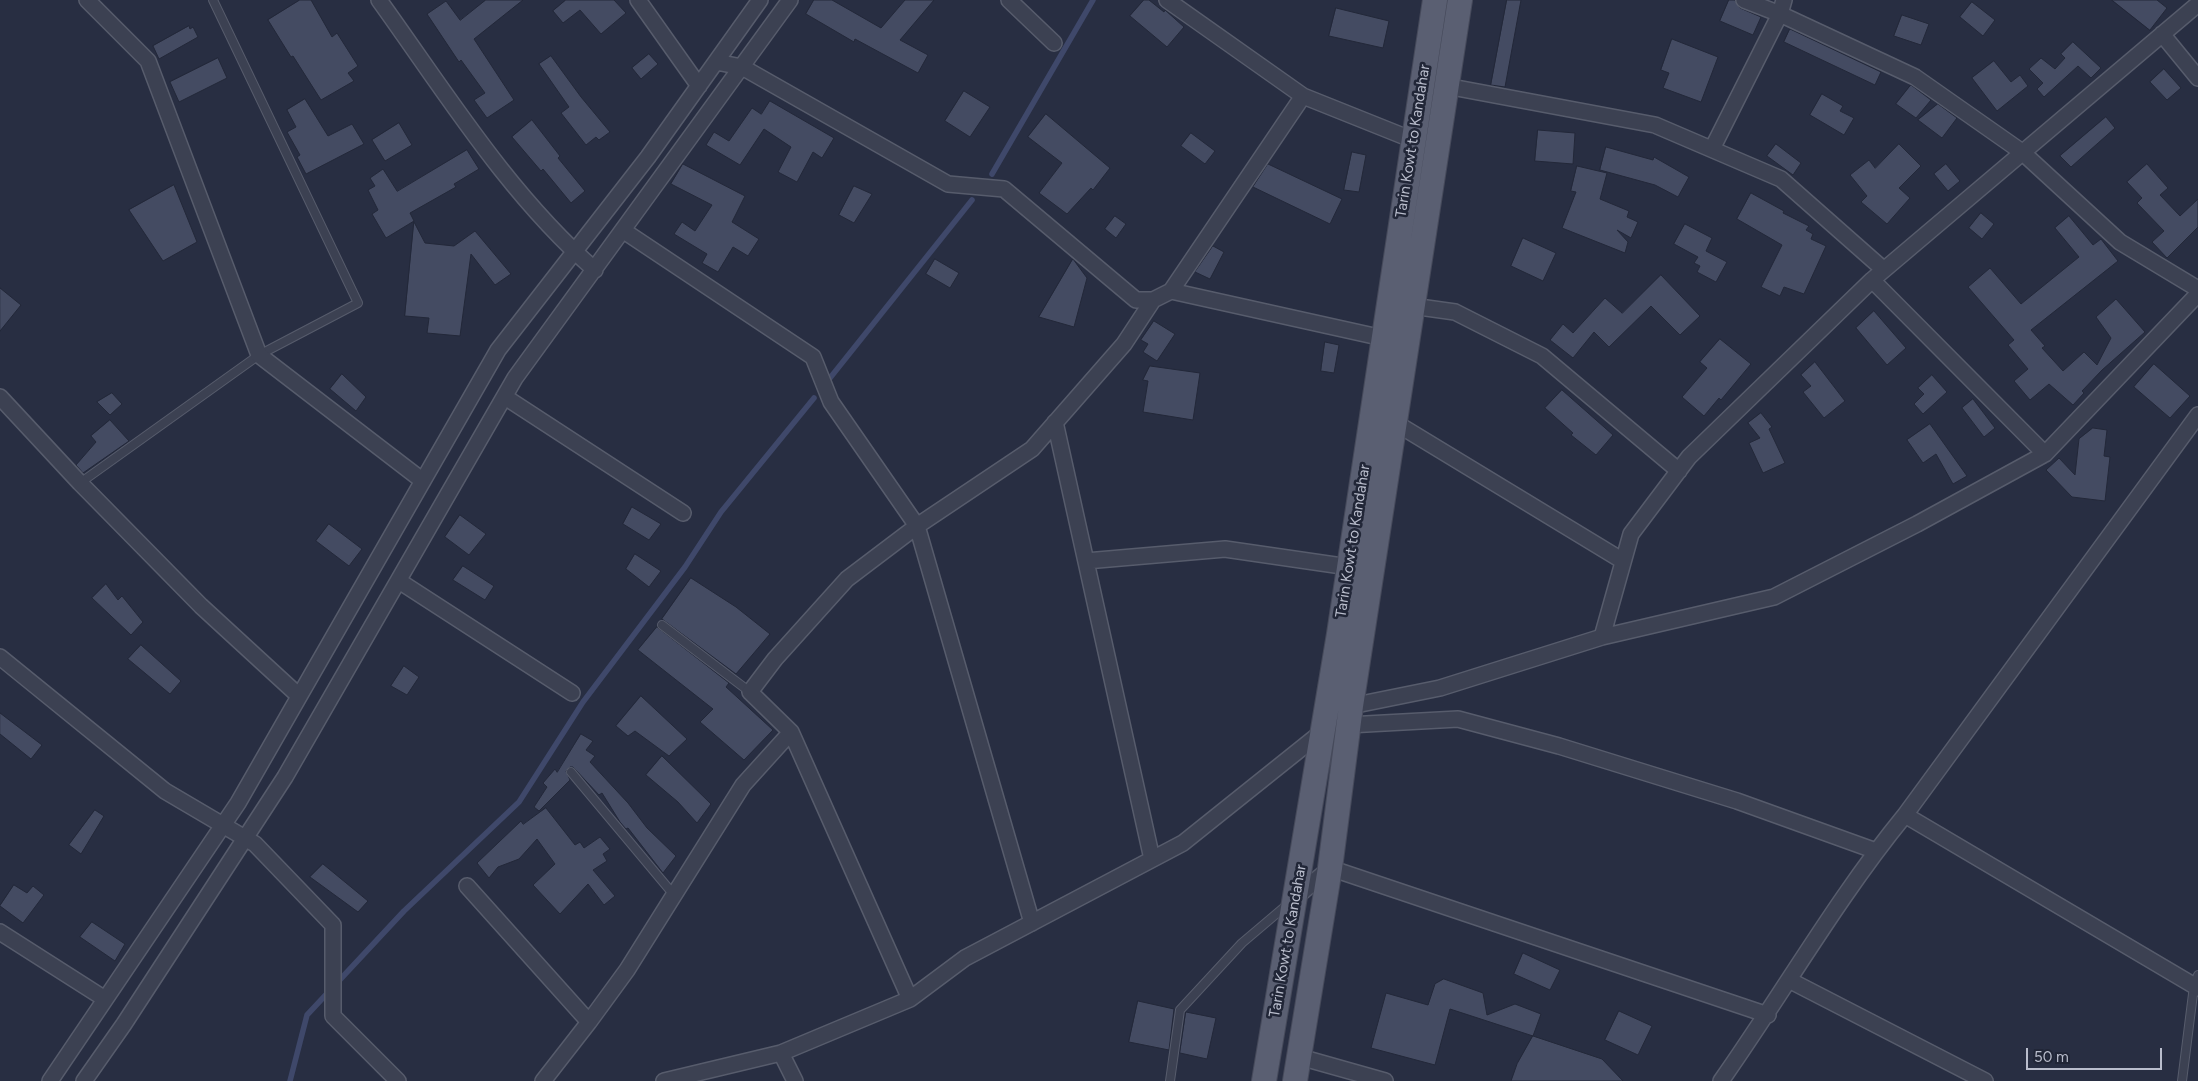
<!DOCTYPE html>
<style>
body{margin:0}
#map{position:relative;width:2198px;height:1081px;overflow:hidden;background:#282e42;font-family:Figtree,sans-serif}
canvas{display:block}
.scale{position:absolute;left:2026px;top:1048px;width:136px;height:22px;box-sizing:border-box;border:2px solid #b9bdcc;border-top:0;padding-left:6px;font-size:15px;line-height:18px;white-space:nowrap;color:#b9bdcc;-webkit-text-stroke:4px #212637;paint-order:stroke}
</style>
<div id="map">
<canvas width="2198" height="1081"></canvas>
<div class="scale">50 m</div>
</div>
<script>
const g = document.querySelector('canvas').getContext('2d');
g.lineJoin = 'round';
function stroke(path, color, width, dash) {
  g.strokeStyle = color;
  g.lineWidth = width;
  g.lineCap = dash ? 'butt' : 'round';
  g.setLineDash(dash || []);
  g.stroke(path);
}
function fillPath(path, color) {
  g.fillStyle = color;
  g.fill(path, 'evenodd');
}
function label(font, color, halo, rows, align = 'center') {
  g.font = font + ' Figtree,sans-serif';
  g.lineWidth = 5;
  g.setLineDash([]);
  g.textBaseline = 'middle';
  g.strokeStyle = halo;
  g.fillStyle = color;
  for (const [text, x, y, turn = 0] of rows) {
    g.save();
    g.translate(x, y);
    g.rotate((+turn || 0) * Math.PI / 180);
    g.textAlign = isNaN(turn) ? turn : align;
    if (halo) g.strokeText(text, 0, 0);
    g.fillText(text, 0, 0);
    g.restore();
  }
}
stroke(new Path2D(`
 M992 174 1093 0
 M826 383 972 200
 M290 1081 307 1015 404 911 519 802 583 702 685 567 721 512 814 398`), '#3f486a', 5.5);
const building = new Path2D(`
 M300 0H311L332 37 337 33 358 66 348 73 354 81 321 100 293 56 291 57 268 20Z
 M486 0H523L474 39 514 100 487 118 474 100 485 93 461 60 459 62 427 14 446 1 460 20Z
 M566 0H614L626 13 601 34 580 10 563 23 553 11Z
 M814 0H832L881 28 905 0H934L900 40 928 55 918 73 855 39 854 42 806 14Z
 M1144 0H1149L1164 12 1165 10 1184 27 1167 47 1130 16Z
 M1507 0H1521L1505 87 1491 85Z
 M1729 0H1735L1740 8 1761 17 1753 35 1720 21Z
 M2112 0H2157L2167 8 2150 30Z
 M1972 2 1995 20 1983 36 1960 17Z
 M1336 8 1389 21 1383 48 1329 36Z
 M1902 15 1929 24 1921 45 1894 36Z
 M189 26 190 29 193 27 198 37 159 59 153 46Z
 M1790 29 1881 72 1875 85 1784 42Z
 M1672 39 1718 57 1701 102 1663 88 1669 73 1661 70Z
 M2073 42 2101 68 2091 78 2078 66 2044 97 2037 89 2043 83 2029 69 2041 58 2055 69 2065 58 2061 54Z
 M649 54 658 64 641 79 632 68Z
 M551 56 581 97 610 132 599 140 596 137 586 145 561 113 569 107 539 64Z
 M218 58 227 78 179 102 170 82Z
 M1994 61 2011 82 2020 75 2028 86 1997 111 1972 78Z
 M2164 69 2181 88 2167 100 2150 82Z
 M1911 85 1931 100 1916 118 1896 104Z
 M964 91 990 107 970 137 945 121Z
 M1822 94 1843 106 1840 111 1854 118 1844 135 1810 115Z
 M305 99 328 136 352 124 364 144 306 174 297 157 300 155 287 132 296 127 287 110Z
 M770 101 834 138 822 158 813 152 797 182 778 172 791 147 764 129 740 165 706 145 714 132 729 141 752 108 761 114Z
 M1938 104 1957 118 1942 138 1918 120Z
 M1046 114 1110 168 1093 190 1091 188 1067 214 1039 193 1062 163 1028 137Z
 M2106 117 2115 128 2071 167 2060 156Z
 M532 120 560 156 558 158 585 191 571 203 543 169 541 171 512 137Z
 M399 123 412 145 385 161 372 140Z
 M1538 130 1575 133 1573 164 1535 161Z
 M1191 133 1215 151 1205 164 1181 146Z
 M1776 144 1801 163 1793 175 1767 156Z
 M1899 144 1921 166 1899 188 1910 198 1887 224 1861 202 1867 196 1850 175 1869 160 1875 168Z
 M1606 147 1653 160 1654 157 1689 177 1678 197 1655 185 1600 170Z
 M467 150 479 169 454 184 456 187 410 213 414 221 386 238 372 214 378 210 368 190 375 186 370 178 383 169 397 191Z
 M1352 152 1366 155 1359 192 1344 190Z
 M683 164 745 196 732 222 759 239 748 256 733 247 718 272 702 263 707 254 674 234 682 222 695 231 712 205 671 184Z
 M1268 164 1342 199 1330 224 1253 187Z
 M1946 164 1960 181 1948 191 1934 174Z
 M2147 164 2168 188 2160 195 2180 216 2198 199V227L2167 258 2152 242 2164 231 2137 203 2142 198 2127 182Z
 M1577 166 1607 173 1600 199 1629 211 1627 217 1638 222 1631 238 1617 230 1628 242 1625 253 1562 228 1576 192 1571 191Z
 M174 185 197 242 163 261 129 210Z
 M854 186 872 194 854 223 839 215Z
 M1751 193 1784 211 1783 213 1809 226 1806 230 1813 234 1811 239 1826 246 1804 294 1784 287 1780 296 1761 287 1782 245 1737 219Z
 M1981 213 1994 224 1982 239 1969 228Z
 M1115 216 1126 224 1116 238 1105 229Z
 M2069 216 2093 245 2101 239 2118 261 2031 330 2045 346 2042 348 2063 371 2084 352 2097 365 2111 338 2096 317 2116 299 2145 332 2102 370 2082 391 2084 393 2073 405 2049 384 2030 400 2014 381 2028 369 2008 345 2014 340 1968 287 1990 268 2021 304 2079 257 2055 228Z
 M414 222 425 243 454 246 475 231 511 274 495 285 471 254 460 336 427 333 429 318 405 316Z
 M1685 224 1712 238 1706 251 1727 262 1716 282 1697 272 1700 266 1694 263 1698 257 1674 244Z
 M1523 238 1556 253 1543 281 1511 266Z
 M1213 246 1224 252 1210 279 1195 272Z
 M935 259 959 273 950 288 926 274Z
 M1073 259 1087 278 1074 327 1039 317Z
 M1661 275 1700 316 1680 335 1651 306 1609 347 1594 332 1573 358 1550 340 1563 324 1573 333 1605 298 1622 313Z
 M0 288 21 305 0 331Z
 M1874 311 1906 348 1887 365 1856 328Z
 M1154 321 1175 334 1157 361 1143 352 1148 344 1141 340Z
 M1720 339 1751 364 1721 400 1719 398 1704 416 1682 397 1707 368 1700 362Z
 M1325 342 1339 345 1334 373 1321 371Z
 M1815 362 1845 401 1824 418 1803 392 1811 386 1801 375Z
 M2154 364 2190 396 2170 418 2134 387Z
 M1150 366 1200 373 1193 420 1143 412 1148 381 1143 380Z
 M342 374 366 397 356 411 330 389Z
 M1932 375 1947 392 1923 414 1914 404 1924 394 1918 388Z
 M1562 390 1613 435 1596 455 1571 435 1573 433 1545 408Z
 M112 393 122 404 110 415 97 402Z
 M1973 399 1995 428 1984 437 1962 408Z
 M1761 413 1772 427 1769 429 1785 463 1763 473 1749 443 1760 438 1748 423Z
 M110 420 129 441 83 473 76 465 96 442 91 436Z
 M1930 424 1967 476 1953 484 1936 454 1923 463 1907 440Z
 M2093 428 2107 430 2104 456 2110 457 2105 501 2072 497 2046 470 2059 458 2075 475 2079 439Z
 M632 507 661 524 649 540 623 524Z
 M460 515 486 534 469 555 445 537Z
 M329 524 362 549 349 566 316 541Z
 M635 554 661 571 649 587 626 569Z
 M463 566 494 586 485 600 453 580Z
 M691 578 736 607 770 634 736 674 662 619Z
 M106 584 118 600 122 596 143 622 131 635 92 598Z
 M657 627 729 683 726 687 773 730 744 760 700 722 713 709 638 650Z
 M141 645 181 681 170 694 128 659Z
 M404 666 419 677 407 695 391 686Z
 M641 696 687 739 669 756 635 731 628 736 616 726Z
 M0 713 42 745 31 759 0 734Z
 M581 734 593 741 586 750 595 756 590 762 628 803 647 828 676 856 663 873 628 828 626 829 620 822 602 793 599 795 573 767H570L566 771 570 780 539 811 534 807 547 787 543 783 555 769 557 772Z
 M662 756 711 804 697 823 678 802 646 775Z
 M546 808 575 845 580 842 584 848 600 837 610 849 603 854 607 861 593 870 615 896 604 905 588 884 560 914 533 885 555 864 537 839 519 859 498 867 489 878 477 863 521 821 523 824Z
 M95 810 104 816 81 854 69 845Z
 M323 864 368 901 358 912 310 877Z
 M14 885 27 893 33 886 44 895 23 923 0 906Z
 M92 922 125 944 115 961 80 937Z
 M1523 953 1560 970 1550 990 1514 974Z
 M1444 979 1483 993 1487 1015 1515 1004 1541 1014 1533 1036 1450 1009 1435 1065 1371 1048 1386 993 1428 1005 1435 984Z
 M1138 1001 1174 1009 1169 1050 1129 1042Z
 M1619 1011 1652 1026 1638 1055 1605 1040Z
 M1186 1012 1216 1018 1207 1059 1180 1053Z
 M1533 1036 1602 1059 1623 1081H1511L1517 1064Z`);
fillPath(building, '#444b62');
stroke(building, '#232839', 1);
const lane = new Path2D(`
 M80 483 259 355 358 303 213 0
 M662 625 750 692
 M571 772 674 895
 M1170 1081 1180 1010 1242 943 1288 904
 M2182 1081 2194 986 2198 975`);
const street = new Path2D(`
 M87 0 148 61 259 355 423 481
 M379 0C446 93 508 194 595 270
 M638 0 699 86
 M1009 0 1054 43
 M1167 0 1303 96 1413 140
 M1744 0 1780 14 1915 77 2022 152 2120 242 2198 289
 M2162 34 2198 78
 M716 62 742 67 948 184 1004 189 1136 300H1153L1171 291 1383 338
 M1446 86 1655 125 1781 179 1883 269
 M1712 149 1780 14 1784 0
 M624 231 813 357 831 402 917 526 1032 923
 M1872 280 2045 454
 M1171 291 1303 96
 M1412 306 1455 312 1542 356 1679 471
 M0 397 80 483 201 606 299 696
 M505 397 683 513
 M1055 422 1152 859
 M1394 422 1623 561
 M1086 561 1225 549 1349 567
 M399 581 572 693
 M1602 637 1631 534 1689 457 1872 280 2198 4
 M0 657 165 791 255 844 333 925V1016L398 1081
 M1351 706 1440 688 1602 637 1774 597 1917 524 2045 454 2198 294
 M1348 725 1458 719 1559 746 1737 801 1876 851
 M1905 815 2198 988
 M467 886 589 1022
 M1295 898 1330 868 1768 1015
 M0 932 105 999
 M1789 980 1985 1081
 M910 999 791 732 750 692 775 659 847 579 917 526 1032 449 1124 344 1153 300
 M781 1053 795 1081
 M1300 1057 1385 1081
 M50 1081 238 803 498 350 648 157 760 0
 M84 1081 124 1024 285 777 515 378 790 0
 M543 1081 589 1022 627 970 743 785 791 732
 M664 1081 781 1053 910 999 965 958 1183 843 1323 731
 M1721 1081C1783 993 1837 898 1905 815L2198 415`);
const primary = new Path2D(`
 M1264 1081 1339 634 1435 0
 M1295 1081 1330 868 1351 706 1460 0`);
stroke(lane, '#575c6c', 10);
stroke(street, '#575c6c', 18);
stroke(primary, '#464a5b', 26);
stroke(lane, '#3c4152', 8);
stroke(street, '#3c4152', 15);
stroke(primary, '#5a5f72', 24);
label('15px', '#b9bdcc', '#212637', [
 ["Tarin Kowt to Kandahar",1413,141,-81],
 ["Tarin Kowt to Kandahar",1353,541,-81],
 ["Tarin Kowt to Kandahar",1288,941,-80]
]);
</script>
